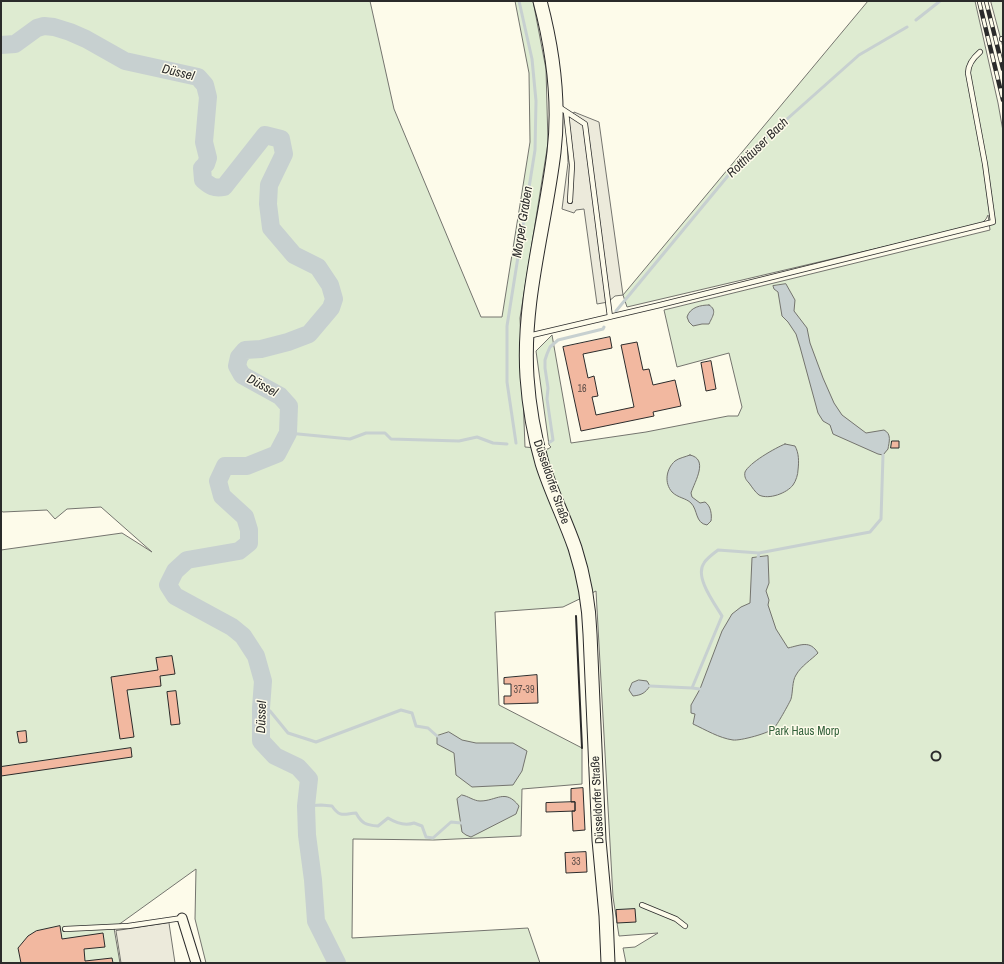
<!DOCTYPE html>
<meta charset="utf-8">
<style>
body{margin:0}
#map{position:relative;width:1004px;height:964px;overflow:hidden;background:#fdfbea;font-family:"Archivo Narrow",sans-serif}
canvas{display:block}
.frame{position:absolute;inset:0;border:2px solid #2b2b2b;pointer-events:none}
</style>
<div id="map">
<canvas width="1004" height="964"></canvas>
<div class="frame"></div>
</div>
<script>
const g = document.querySelector('canvas').getContext('2d');
g.lineJoin = 'round';
function fillPath(path, color) {
  g.fillStyle = color;
  g.fill(path, 'evenodd');
}
function stroke(path, color, width, dash) {
  g.strokeStyle = color;
  g.lineWidth = width;
  g.lineCap = dash ? 'butt' : 'round';
  g.setLineDash(dash || []);
  g.stroke(path);
}
function label(font, color, halo, rows, align = 'center') {
  g.font = font + ' "Archivo Narrow",sans-serif';
  g.lineWidth = 3;
  g.setLineDash([]);
  g.textBaseline = 'middle';
  g.strokeStyle = halo;
  g.fillStyle = color;
  for (const [text, x, y, turn = 0] of rows) {
    g.save();
    g.translate(x, y);
    g.rotate((+turn || 0) * Math.PI / 180);
    g.textAlign = isNaN(turn) ? turn : align;
    if (halo) g.strokeText(text, 0, 0);
    g.fillText(text, 0, 0);
    g.restore();
  }
}
const green = new Path2D(`
 M1 1H370L394 109 481 317H502L530 142 529 73 515 1H533L546 69 548 143 520 318 525 447 548 449 551 447 549 445 536 351 552 335 571 443 646 432 728 416H738L742 407 729 353 677 367 664 310 990 230 988 215 986 219 981 224 627 307 623 295 868 1H975L998 103 1003 131V963H626L623 948 635 947 658 933 619 936 613 897 596 591 563 607 495 612 499 705 582 748V784L522 789 521 836 434 840 353 839 352 938 528 928 540 963H206L195 919 196 869 114 928 120 963H1V550L122 533 152 552 101 507 67 509 55 519 47 510 3 512 1 511Z
 M991 1H1003V47Z`);
fillPath(green, '#deebd1');
stroke(green, '#74746e', 1);
const parking = new Path2D(`
 M566 112 572 116 574 112 599 122 623 295 615 296 608 302 597 304 584 209 576 210 574 213 562 209 568 163Z
 M169 923 175 963H121L116 931Z`);
fillPath(parking, '#eceadb');
stroke(parking, '#74746e', 1);
const water = new Path2D(`
 M786 284 795 300 794 311 807 328 810 343 823 378 834 403 842 415 866 433 884 430C892 434 889 442 888 449L883 455 878 454 833 434 830 425 823 421 818 413 800 347 796 334 788 322 782 316 778 292 774 289 773 286Z
 M709 305C718 310 712 317 709 324H702L693 326 689 322 687 317C690 307 701 305 709 305Z
 M785 444 795 446C799 453 799 462 798 470 798 474 796 481 793 485 787 493 769 500 759 495 755 492 752 487 749 483 746 480 744 477 745 472 749 463 775 448 785 444Z
 M690 455C709 459 695 481 691 493L692 497 700 503 705 502C711 506 712 515 711 521L707 525C695 523 698 510 691 503 686 498 678 498 672 492 664 483 666 469 675 461 679 458 685 457 690 455Z
 M768 556 769 583 766 591 769 600 768 605 776 629 788 648C801 645 810 640 818 653 811 660 801 666 796 675 792 681 793 692 791 699 790 702 776 727 774 728 770 733 740 741 733 740 719 738 706 730 693 724L695 714 691 713V705L700 689 722 631 732 614 741 607 750 603 752 558Z
 M639 680 647 681 650 686C645 693 642 695 633 696L629 690 632 683Z
 M449 732 462 740 476 743H513L527 751 522 771 513 785 472 787 456 775 454 753 437 744V736Z
 M462 795C468 796 474 801 480 801 497 801 505 788 519 806L516 814 471 837 466 835 462 832 457 799Z`);
fillPath(water, '#c7d0d0');
stroke(water, '#74746e', 1);
stroke(new Path2D(`
 M916 20 940 1
 M616 311 741 160 859 55 907 27
 M288 433 350 439 366 433H385L391 439 459 441 477 437 493 443 507 444
 M550 442 553 440 547 399 548 388 545 368V360L547 354 550 347 558 340 603 329 604 327
 M516 443 507 382V326L535 150 536 101 532 59 519 1
 M758 558 759 553 870 532 881 519 883 455
 M650 686 692 688 722 616C715 604 694 577 704 563 707 558 713 554 718 550L759 553
 M692 688 700 689
 M261 708 270 711 288 733 316 742 401 710 412 713 416 726 428 728 437 736
 M306 806 321 805 332 806C340 818 344 814 356 813 362 824 366 825 378 826L388 818C396 823 405 826 414 823L422 826 426 837 433 838 451 822 461 823`), '#c7d0d0', 3);
stroke(new Path2D(`
 M1 45 15 44 37 28 44 26 54 27 70 32 86 39 125 61 198 77 205 85 208 97 204 142 208 158 206 164 202 168 203 180C210 186 214 189 224 187L265 135 281 139 284 154 269 185 268 204 271 228 294 255 318 267 330 285 334 299 331 308 309 334 288 342 261 349 245 350 239 357 237 366 242 375 280 396 289 406 288 433 277 454 247 466H225L218 481 222 496 245 517 249 530V543L239 551 187 560 175 571 168 585 175 596 232 627 243 636 256 656 263 681 261 708V741L275 756 298 767 309 779 306 806 307 835 313 880 316 921 337 963`), '#c7d0d0', 18);
const building = new Path2D(`
 M610 337 612 348 583 354 588 378 594 376 598 396 592 397 596 415 634 407 621 345 637 342 643 370 649 369 653 385 675 380 681 406 653 412 654 416 581 431 563 347Z
 M711 361 716 389 706 391 701 363Z
 M892 441H899V448H891Z
 M172 656 175 674 160 676 161 686 127 690 134 737 120 739 111 677 158 670 156 658Z
 M537 675 538 703 504 704V696H511V684H504V678Z
 M176 691 180 724 171 725 167 692Z
 M26 731 27 742 19 743 17 732Z
 M131 748 132 757 1 776V767Z
 M583 788 585 830 573 831 572 811H575V802H571V789Z
 M575 802V811L546 812V803Z
 M586 852 587 872 566 873 565 853Z
 M635 909 636 922 617 923 616 910Z
 M60 926 62 939 103 933 105 947 84 949 85 961 112 958 113 963H21L18 948 28 936 36 931Z`);
fillPath(building, '#f2b8a0');
stroke(building, '#2b2b2b', 1);
const lane = new Path2D(`
 M1002 39H1003
 M559 107 585 124 610 317
 M566 112 572 165 570 201
 M528 336 660 305 993 222 985 164 968 73C968 64 973 58 980 52
 M642 905 676 919 685 926
 M65 929 128 926 182 918`);
const street = new Path2D(`
 M182 918 196 963`);
const secondary = new Path2D(`
 M540 1C553 50 560 101 554 152 545 227 522 301 527 377 529 406 534 435 542 463 551 492 565 519 575 548 584 576 589 604 590 634L599 840 606 916 608 963`);
stroke(lane, '#2b2b2b', 6);
stroke(street, '#2b2b2b', 11);
stroke(secondary, '#2b2b2b', 15);
stroke(lane, '#fdfbea', 4.5);
stroke(street, '#fdfbea', 9);
stroke(secondary, '#fdfbea', 13);
const rail = new Path2D(`
 M979 1 1003 100
 M986 1 1003 69`);
stroke(rail, '#2b2b2b', 4.5);
stroke(rail, '#fdfbea', 3, [9]);
stroke(new Path2D(`
 M576 616 582 748
 M931.5 756a4.5 4.5 0 1 1 9 0a4.5 4.5 0 1 1-9 0Z`), '#2b2b2b', 2);
label('10px', '#5d4e48', null, [
 ["16",582,389],
 ["37-39",524,690],
 ["33",576,862]
]);
label('12px', '#2b2b2b', '#fdfbea', [
 ["Düsseldorfer Straße",551,482,71],
 ["Düsseldorfer Straße",598,800,-93]
]);
label('12px', '#34623c', '#fdfbea', [
 ["Park Haus Morp",804,732]
]);
label('italic 13px', '#2b2b2b', '#fdfbea', [
 ["Düssel",178,73,14],
 ["Rotthäuser Bach",758,148,-44],
 ["Morper Graben",523,222,-81],
 ["Düssel",262,386,29],
 ["Düssel",262,717,-88]
]);
</script>
